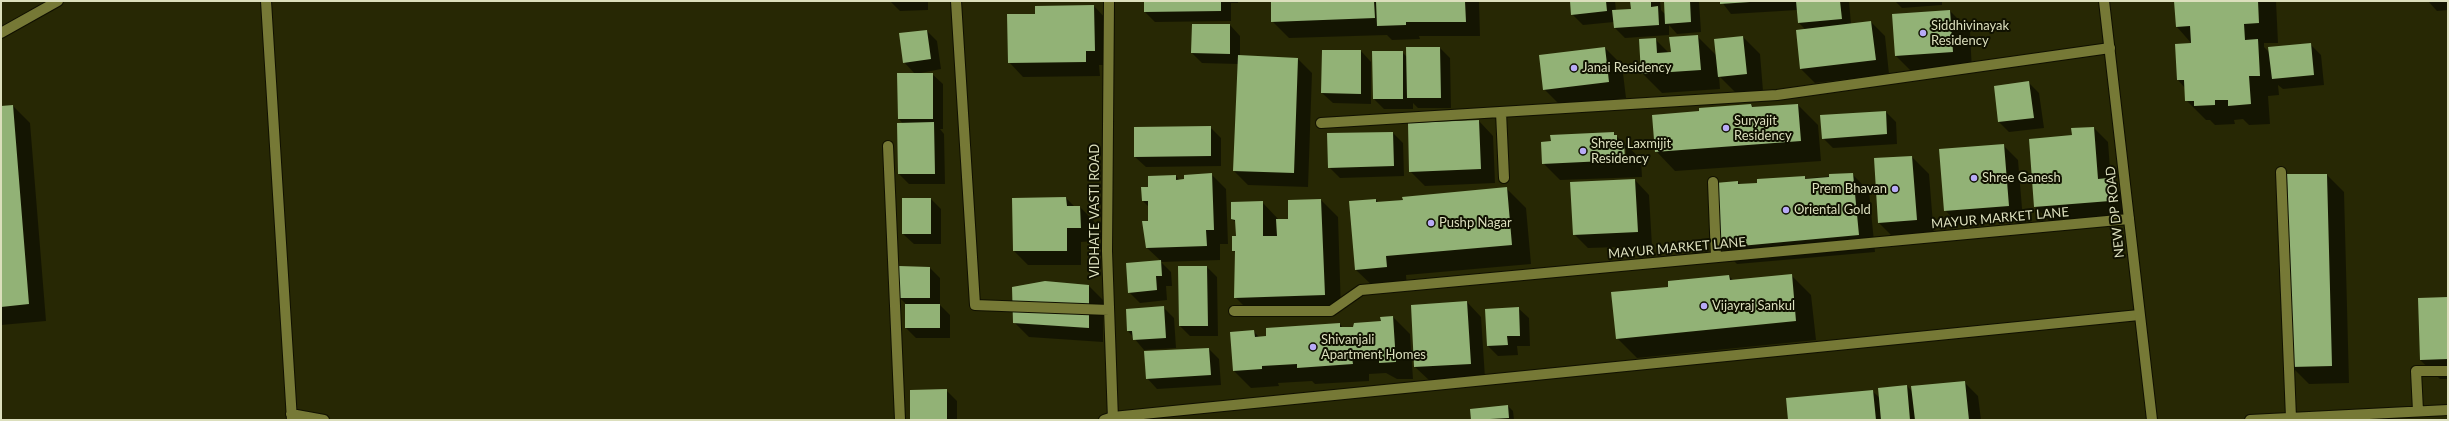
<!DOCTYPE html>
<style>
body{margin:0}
#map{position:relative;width:2449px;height:421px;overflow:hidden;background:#272804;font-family:Lato,sans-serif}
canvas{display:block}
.frame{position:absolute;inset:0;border:2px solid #dcdfbd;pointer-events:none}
</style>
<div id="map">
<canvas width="2449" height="421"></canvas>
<div class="frame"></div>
</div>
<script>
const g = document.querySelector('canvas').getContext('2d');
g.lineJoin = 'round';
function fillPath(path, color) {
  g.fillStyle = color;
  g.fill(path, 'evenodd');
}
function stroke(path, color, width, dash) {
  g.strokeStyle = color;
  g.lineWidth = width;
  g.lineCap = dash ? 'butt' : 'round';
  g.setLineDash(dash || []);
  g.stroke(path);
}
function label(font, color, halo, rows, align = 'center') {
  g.font = font + ' Lato,sans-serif';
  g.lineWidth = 4;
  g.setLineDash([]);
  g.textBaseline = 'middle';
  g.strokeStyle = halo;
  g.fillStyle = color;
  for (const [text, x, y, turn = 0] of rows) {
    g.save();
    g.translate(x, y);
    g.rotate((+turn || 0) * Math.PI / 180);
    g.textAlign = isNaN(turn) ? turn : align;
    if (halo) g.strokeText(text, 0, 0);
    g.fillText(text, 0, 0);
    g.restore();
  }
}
fillPath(new Path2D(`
 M890 1H928V10L900 11Z
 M1145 1H1238V3H1231V21L1155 22 1145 12Z
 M1272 1H1479L1480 36H1419L1420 39 1392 40 1387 35 1289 38 1272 21Z
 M1571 1H1615L1616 11 1632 10 1631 1H1660L1661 10 1666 15 1665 1H1699L1701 32 1677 34 1669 25V35L1625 38 1615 28 1614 22 1583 25 1572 14Z
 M1721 1H1849L1851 24 1871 22 1885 36 1889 74 1815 83 1801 69 1806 30 1799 23 1798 10 1731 14Z
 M1895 1H1942V5L1902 8Z
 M2175 1H2276L2278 43H2264V47L2270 53 2310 44 2321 55 2324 85 2283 89 2278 85 2279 95 2268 96 2270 124 2249 125 2243 119 2234 120 2235 124 2215 125 2210 120H2206L2186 100 2185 88 2178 80 2176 45 2192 44 2177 27Z
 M2428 1H2448V10L2437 11Z
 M1094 6 1108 21V65H1099L1100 76 1023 77 1009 62 1036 15Z
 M1950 11 1970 31 1972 72 1916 76 1896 56Z
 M1230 25 1240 36V56L1298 59 1312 73 1308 187 1248 185 1234 171 1238 64 1202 63 1192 53Z
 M927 31 937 41 941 69 916 74H932L943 84V129H940L944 134 945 184H909L899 174 903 124 899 119 915 74 904 62Z
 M1697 36 1717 56 1743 37 1760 54 1763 91 1736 93 1719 76 1720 89 1662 93 1642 73 1655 39 1669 53Z
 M1440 48 1450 58 1451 108H1418L1413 103V109H1384L1374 99 1402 52 1407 57Z
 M1605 48 1622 65 1626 98 1561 106 1544 89Z
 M1361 51 1371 62V104L1333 103 1322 93Z
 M2029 83 2039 93 2044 128 2009 132 1999 122Z
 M1751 105 1754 108 1798 105 1818 125 1821 161 1675 171 1656 151 1700 112Z
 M13 106 30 123 46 321 1 325V107Z
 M1886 112 1896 122 1897 144 1833 148 1823 138Z
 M1479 121 1493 136 1495 183 1425 186 1410 171Z
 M1210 127 1221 138V166L1146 167 1135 157Z
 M2094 128 2108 142 2111 182 2122 194 2124 215 2049 221 2035 206 2073 136Z
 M1393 133 1403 143 1404 176 1340 178 1329 167Z
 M1613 133 1641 159 1642 177 1560 180 1543 163ZM1624 149H1626V165H1624Z
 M2004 146 2018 160 2023 220 1959 225 1945 210Z
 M1912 157 1929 174 1934 237 1896 240 1879 223Z
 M1852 174 1869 191 1875 252 1737 264 1720 247 1738 182 1741 185Z
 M1212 175 1226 189 1228 244H1220V260L1161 262 1171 272 1172 286H1166L1167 300 1140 303 1129 292 1161 261 1147 248 1149 207 1143 201 1149 188 1176 176 1180 181Z
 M2288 175H2327L2344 192 2349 383 2309 384 2292 367Z
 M1635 180 1649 195 1652 246 1588 248 1574 234Z
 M1506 188 1526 208 1531 264 1406 275 1407 287 1376 289 1356 270 1376 200 1379 203Z
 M1066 198 1075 207H1080L1094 221V241L1081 242V265H1028L1014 251Z
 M931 199 941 209V244H914L903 234Z
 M1321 200 1338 217 1341 311 1252 314 1235 297 1236 253 1233 250 1237 237V223L1232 219 1262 202 1279 220H1289Z
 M1207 267 1217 277 1218 336H1190L1180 326Z
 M930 268 940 278V305L950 315V338H916L906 328 907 305 900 298Z
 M1791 275 1811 295 1816 340 1637 358 1617 338 1670 287 1729 276 1734 281Z
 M1089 286 1103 300V342L1029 337 1014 322Z
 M2448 298V379H2440L2420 360Z
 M1467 302 1481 317 1485 378 1430 381 1415 367Z
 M1163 307 1174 318 1176 348 1144 350 1128 331Z
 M1518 308 1529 318 1530 346H1517L1518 355 1498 356 1488 346Z
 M1393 317 1410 334 1413 379H1397L1386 373 1369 374V381L1315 384 1312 381 1278 383 1279 386 1251 388 1234 371 1254 332 1260 338 1340 324 1343 328H1354L1382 322Z
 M1209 349 1219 359 1221 385 1157 389 1147 378Z
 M1964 382 1978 396 1981 420H1789L1872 391 1880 398 1907 386 1913 392Z
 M946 390 957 401V420H911Z
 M1508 406 1513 411 1514 420H1472L1471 410Z`), '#0007');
fillPath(new Path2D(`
 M1144 1H1221V11L1144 12Z
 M1271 1H1374L1375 18 1271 22Z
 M1376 1H1465L1466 22H1406V25L1377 26Z
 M1570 1H1606L1607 11 1571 15Z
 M1630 1H1651V7L1658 6 1659 25 1614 28 1612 10 1631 9Z
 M1664 1H1690L1691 22 1665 24Z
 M1720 1H1750V2L1720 4Z
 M1796 1H1840L1842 19 1798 23Z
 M2174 1H2258L2259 23 2244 24 2245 40 2258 39 2260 76H2249L2251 104 2228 106V100H2215V105L2194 106V101H2185L2184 80H2177L2175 44 2191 43 2190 26 2176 27Z
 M1094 5 1095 51H1086V62L1008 63 1007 14H1035V6Z
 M1950 10 1953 52 1895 56 1892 14Z
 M1871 21 1876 60 1800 69 1796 30Z
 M1192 24H1230V54L1191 53Z
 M927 30 931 59 903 63 899 33Z
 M1698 35 1701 70 1641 74 1639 39 1656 38 1657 53 1671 52 1669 37Z
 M1743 36 1747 74 1718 77 1714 39Z
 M2311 43 2314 75 2272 79 2268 47Z
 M1406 47H1440L1441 98H1407Z
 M1605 47 1609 82 1543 90 1539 55Z
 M1322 50H1361V94L1321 93Z
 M1372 51H1403V99H1373Z
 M1238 55 1298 58 1294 173 1233 171Z
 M897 73H933V119H898Z
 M2029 81 2034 118 1998 122 1994 86Z
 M1751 104 1752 107 1798 104 1801 141 1655 152 1652 115 1699 111V108Z
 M13 105 29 304 1 307V106Z
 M1886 111 1887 134 1822 139 1820 115Z
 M1479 120 1481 169 1409 172 1408 123Z
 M934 122 935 174H898L897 123Z
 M1211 126V156L1134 157V127Z
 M2094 127 2098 179 2108 178 2110 201 2034 207 2029 139 2072 135 2071 128Z
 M1393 132 1394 166 1328 168 1327 133Z
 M1614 132V135H1617V141H1624L1625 160 1542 164 1541 142 1551 141 1550 135Z
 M2004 144 2009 206 1944 211 1939 149Z
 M1912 156 1917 220 1878 223 1874 158Z
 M1212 173 1214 230H1206L1207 246 1146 248 1142 221H1148V201H1142L1141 187H1148V176L1176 175V180L1184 179V175Z
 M1853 173 1859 235 1719 248 1715 183 1738 181V184L1757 183V179L1805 176V179L1829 177V174Z
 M2287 174H2327L2332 366 2291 367Z
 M1635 179 1638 232 1573 235 1570 182Z
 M1507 187 1512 245 1386 256 1387 267 1355 270 1349 201 1376 199V202L1403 200 1402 197Z
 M1066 197 1067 206H1080L1081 228H1067V251H1013L1012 198Z
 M902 198H931V234H902Z
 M1321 199 1325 295 1234 298 1235 251H1232V236H1236L1235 220 1231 219V202L1263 201V236H1277L1276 219H1288V200Z
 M1161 260 1162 276H1156L1157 290 1128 293 1126 263Z
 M899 266 930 267V298H899Z
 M1178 266H1207L1208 326H1179Z
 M1792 274 1796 321 1616 339 1611 292 1668 287V281L1729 275 1730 280Z
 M1045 281 1089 285V328L1013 323 1012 287Z
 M2448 297V359L2420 360 2418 298Z
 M1467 301 1471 364 1414 367 1411 305Z
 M905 304H940V328H905Z
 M1164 306 1166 338 1133 340 1132 331H1127L1126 309Z
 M1519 307 1520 336H1507L1508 345 1487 346 1485 309Z
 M1393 316 1396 362 1379 363V359H1370V357L1352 358 1353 364 1297 368V364L1262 366V369L1233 371 1230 332 1254 330 1255 337 1266 336V328L1340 323V327H1353L1354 323 1381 321 1380 317Z
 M1209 348 1211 375 1146 379 1144 351Z
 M1965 381 1969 420H1915L1911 386Z
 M1907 385 1910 420H1881L1878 388Z
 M947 389V420H910V390Z
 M1873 390 1876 420H1788L1786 398Z
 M1508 405 1509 418 1471 420 1470 409Z`), '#92b276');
const street = new Path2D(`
 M266 1 292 420
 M956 1 975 305 1109 310
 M1109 1 1107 251 1113 420
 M1501 112 1504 178
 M1321 123 1777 95 2110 48
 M888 146 900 420
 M2281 172 2291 418
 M1713 182 1716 257
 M1234 311H1331L1361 290 2129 219
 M2418 411 2416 371H2448
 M291 414 324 420
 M1104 420 1113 417 2139 315
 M2250 420 2448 410`);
const secondary = new Path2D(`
 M2104 1 2152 420
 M1 33 58 1`);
stroke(street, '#101000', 12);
stroke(secondary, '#101000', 12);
stroke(street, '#767936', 10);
stroke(secondary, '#767936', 10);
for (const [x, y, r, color] of [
 [1923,33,4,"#b8abf7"],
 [1574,68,4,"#b8abf7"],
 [1726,128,4,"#b8abf7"],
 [1583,151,4,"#b8abf7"],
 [1974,178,4,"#b8abf7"],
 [1895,189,4,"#b8abf7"],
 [1786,210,4,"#b8abf7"],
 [1431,223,4,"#b8abf7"],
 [1704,306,4,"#b8abf7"],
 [1313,347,4,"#b8abf7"]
]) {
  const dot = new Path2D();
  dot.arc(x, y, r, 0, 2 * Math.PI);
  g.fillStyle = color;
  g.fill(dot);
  stroke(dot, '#101100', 1.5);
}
label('13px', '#dcdfbd', '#101100', [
 ["Siddhivinayak",1931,26],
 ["Residency",1931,41],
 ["Janai Residency",1582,68],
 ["Suryajit",1734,121],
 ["Residency",1734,136],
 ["Shree Laxmijit",1591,144],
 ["Residency",1591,159],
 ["Shree Ganesh",1982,178],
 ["Prem Bhavan",1887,189,"right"],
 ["Oriental Gold",1794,210],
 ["Pushp Nagar",1439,223],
 ["Vijayraj Sankul",1712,306],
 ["Shivanjali",1321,340],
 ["Apartment Homes",1321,355]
], 'left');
label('13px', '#dcdfbd', '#101100', [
 ["VIDHATE VASTI ROAD",1095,211,-90],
 ["NEW DP ROAD",2115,212,-96],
 ["MAYUR MARKET LANE",2000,218,-5],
 ["MAYUR MARKET LANE",1677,248,-5]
]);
</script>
